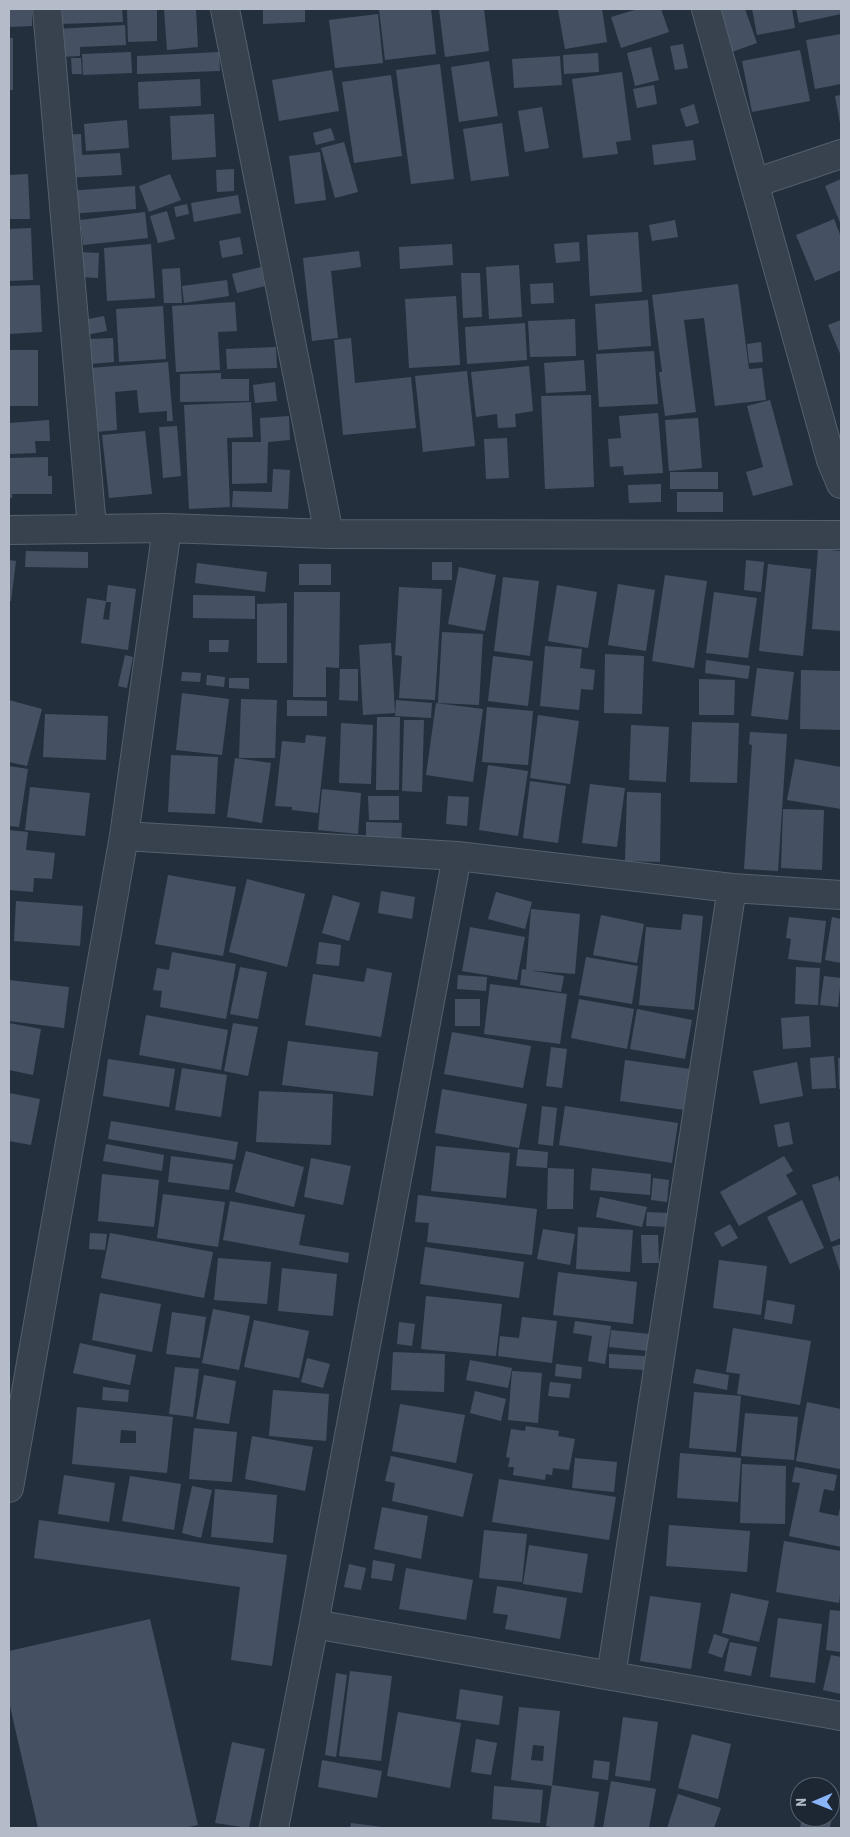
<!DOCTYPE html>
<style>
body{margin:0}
#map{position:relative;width:850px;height:1837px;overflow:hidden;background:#242f3e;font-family:"Roboto Condensed",sans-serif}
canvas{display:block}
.frame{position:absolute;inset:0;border:10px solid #b4bcc9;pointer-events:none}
.north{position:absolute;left:790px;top:1777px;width:50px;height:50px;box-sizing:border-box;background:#1d2633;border:1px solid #59626f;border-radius:50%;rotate:269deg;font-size:14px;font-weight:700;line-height:20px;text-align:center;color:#b4bcc9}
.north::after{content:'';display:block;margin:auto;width:18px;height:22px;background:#8ab4f8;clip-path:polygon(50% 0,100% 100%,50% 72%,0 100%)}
</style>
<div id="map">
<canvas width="850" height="1837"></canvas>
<div class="frame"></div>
<div class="north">N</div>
</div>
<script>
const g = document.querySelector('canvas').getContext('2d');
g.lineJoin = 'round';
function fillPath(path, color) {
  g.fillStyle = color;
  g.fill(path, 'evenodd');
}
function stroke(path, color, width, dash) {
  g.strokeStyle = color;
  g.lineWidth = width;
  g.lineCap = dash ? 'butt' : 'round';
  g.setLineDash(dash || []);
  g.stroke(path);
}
fillPath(new Path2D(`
 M9 9H32V26L9 27Z
 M58 9H122L123 22 59 24Z
 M127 9H157V41L128 42Z
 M164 9H196L198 47 167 50Z
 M263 9H305V22L263 24Z
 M379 9H431L436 54 385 60Z
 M439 9H484L489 51 445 57Z
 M568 9H602L607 42 565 49 558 10Z
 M638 9H661L669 32 621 48 611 17Z
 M717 9H745L757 43 732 52Z
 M752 9H792L795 28 757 35Z
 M796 9H841V14L799 23Z
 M378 14 383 63 335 68 329 20Z
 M125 25 126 45 80 47V56L59 57 57 29Z
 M841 34V84L815 89 806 40Z
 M9 38H13V90H9Z
 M683 44 688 68 675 70 670 46Z
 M651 47 659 80 635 86 627 53Z
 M800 50 810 101 752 112 742 61Z
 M131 52 132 73 83 75 82 54Z
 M219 52 220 71 137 74V56Z
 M598 53 599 72 564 74 563 55Z
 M560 56 562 85 514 88 512 59Z
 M71 58H81L82 74H72Z
 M489 61 498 116 459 122 451 67Z
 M440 64 454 179 411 184 396 70Z
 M332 70 339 111 279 121 272 80Z
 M622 72 631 140 616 142 618 154 583 158 572 79Z
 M391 75 402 156 354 163 342 82Z
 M200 79 201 106 139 109 138 82Z
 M654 85 657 104 637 108 633 89Z
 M841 95V123H840L835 96Z
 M694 104 699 123 686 127 680 109Z
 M542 107 549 148 525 152 518 111Z
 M214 114 216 157 172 160 170 116Z
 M127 120 129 148 86 151 84 124Z
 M502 123 509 176 471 181 463 129Z
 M331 128 335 140 316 145 313 133Z
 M81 134 82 155 120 153 122 175 64 178 62 135Z
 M693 140 696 160 654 165 652 145Z
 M344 142 358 192 335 198 321 148Z
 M320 152 326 200 295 204 289 156Z
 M234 169V191L217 192 216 170Z
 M28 174 30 219H9V175Z
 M170 174 181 200 149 212 139 186Z
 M841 179V225L825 186Z
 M135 186 136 209 69 214 67 191Z
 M238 195 241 213 194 222 191 203Z
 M187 204 189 214 176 217 174 207Z
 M167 211 175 239 158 243 150 216Z
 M145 212 148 238 83 245 80 220Z
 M834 219 841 237V270L815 281 796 235Z
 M675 220 678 237 652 241 649 225Z
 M31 228 33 280 9 281V229Z
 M638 232 642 292 590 296 587 235Z
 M240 237 243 254 222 258 219 241Z
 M579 242 580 261 556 263 554 244Z
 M151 244 155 298 107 301 104 248Z
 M452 244 453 265 400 269 399 247Z
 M359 251 361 267 331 271 338 338 312 341 303 258Z
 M77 252 99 253 98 278 77 277Z
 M519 265 522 317 489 319 486 267Z
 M261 267 265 286 237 293 232 274Z
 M180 268 182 303H164L162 269Z
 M461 273H480L482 317 463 318Z
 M227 280 229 296 184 303 182 286Z
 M553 283 554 303 531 304 530 284Z
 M738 284 749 369 762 368 766 400 715 406 704 318 684 320 696 412 665 416 659 372H662L652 295Z
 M40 285 42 332 9 334V286Z
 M456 296 460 365 409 368 405 299Z
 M648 300 651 346 598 350 595 304Z
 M235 302 237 331 218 332 220 370 176 372 172 306Z
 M163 306 166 359 119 362 116 309Z
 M104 316 107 331 86 335 83 320Z
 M575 319 576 356 530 357 528 321Z
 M841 320V356L828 325Z
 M525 323 527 360 467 364 465 327Z
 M113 338 114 362 91 364 90 339Z
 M351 338 355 383 411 377 416 428 343 435 334 340Z
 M761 342 763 362 749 363 747 344Z
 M276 347 277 368 227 369 226 349Z
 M9 350H38V406H9Z
 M654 351 658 404 599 407 596 354Z
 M584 360 586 391 546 393 544 363Z
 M168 362 173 421H167V411L139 413 137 390 115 392 117 430 95 432 90 368Z
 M529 366 533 411 515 414 516 427 498 428 497 414 476 417 471 372Z
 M467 371 475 446 423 452 415 376Z
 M221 373V379H249V401L180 402V374Z
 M275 382 277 401 255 403 253 385Z
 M591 395 594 487 545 489 541 396Z
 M770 400 793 485 753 496 746 472 763 467 747 406Z
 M251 402 253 437 227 438 230 507 189 509 184 405Z
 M658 413 663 473 624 475 623 466 610 467 608 439 621 438 619 416Z
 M289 416 290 440 268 442 267 483 232 484V442H261L260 418Z
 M698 418 702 468 669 471 665 420Z
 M49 420 50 441H35L36 453 9 454V423Z
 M177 426 181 476 163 478 159 427Z
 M145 431 152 494 109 498 102 435Z
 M507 438 509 478 486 479 484 439Z
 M48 457V476H52V494H12V498H9V458Z
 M273 469 290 470 288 509 232 507 233 491 272 492Z
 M670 472H718V489H670Z
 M661 484V502L629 503 628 485Z
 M677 492H723V512H677Z
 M818 549 841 551V631L812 629Z
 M26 551 88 552V568L25 567Z
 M9 560 16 561 11 601H9Z
 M746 560 764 562 761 592 744 590Z
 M432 562H452V580H432Z
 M197 563 267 572 265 592 195 583Z
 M299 564H331V585H299Z
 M768 564 811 569 803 656 759 651Z
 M459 567 496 575 485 631 448 624Z
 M665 575 707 581 694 668 652 661Z
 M503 577 539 581 530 656 494 651Z
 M618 584 655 590 646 651 608 645Z
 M108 585 136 589 128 650 81 643 87 598 106 601 103 619 109 620 111 602H106Z
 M557 585 597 592 588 648 548 641Z
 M399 587 442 589 435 700 399 698 402 656 395 655Z
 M294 592H340L339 668 326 667V697H293Z
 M714 592 757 598 748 658 706 653Z
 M193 595 255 596V619L193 618Z
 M287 603V663H257V604Z
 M442 632 483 634 479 705 438 703Z
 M209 640H229L228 652H209Z
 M391 643 395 713 363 715 359 645Z
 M545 646 582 649 580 668 595 670 593 690 581 689 579 710 540 706Z
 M605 654 644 656 642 714 604 713Z
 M125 655 133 657 127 688 118 686Z
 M493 656 533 661 528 706 488 701Z
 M706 660 750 666 748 679 705 673Z
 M757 668 794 672 788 720 751 716Z
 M340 669H358V701L339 700Z
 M801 670 841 671V730L800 729Z
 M182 672 201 673 200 682 181 681Z
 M207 675 225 677 224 687 206 685Z
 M229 678H249V689L229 688Z
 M699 679 735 680 734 715H699Z
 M182 693 229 699 222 755 176 750Z
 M241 699 277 700 275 758H239Z
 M9 700 42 709 27 766 9 762Z
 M287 700 327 701V716H287Z
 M396 700 432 703 431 718 395 716Z
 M436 703 483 709 473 782 426 775Z
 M487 707 533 711 528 765 482 762Z
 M45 714 108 716 106 760 43 757Z
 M538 715 579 721 570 784 530 778Z
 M377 717H400L399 790H376Z
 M404 720H424L422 792 402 791Z
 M692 722 739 723 737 783 690 782Z
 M341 723 373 725 371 784 339 783Z
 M631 725 669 727 666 782 629 780Z
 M750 732 787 734 778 871 744 869 752 745 749 744Z
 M306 735 326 737 318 813 292 810V807L275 806 282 741 305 743Z
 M171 755 218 757 215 814 168 812Z
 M235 758 271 763 262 823 227 817Z
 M795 759 841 767V809L787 800Z
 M488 765 528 771 518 836 479 830Z
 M9 766 28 769 19 827 9 826Z
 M530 781 566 786 558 843 523 838Z
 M590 784 625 788 617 847 582 843Z
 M30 787 90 793 85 836 25 830Z
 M322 789 361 793 358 834 318 830Z
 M627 792 661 793 660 862 625 861Z
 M368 796H399V820H369Z
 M448 796 469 797 467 826 446 824Z
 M783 809 824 810 822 870 781 868Z
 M366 822 402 823 401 846 366 845Z
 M9 830 28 832 26 850 55 853 52 879 34 878 33 892 9 890Z
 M168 875 236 887 223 956 155 944Z
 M247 879 305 894 287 967 229 952Z
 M381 891 415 897 412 919 378 913Z
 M496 892 532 902 525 929 488 919Z
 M333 895 360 903 349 941 322 933Z
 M16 901 83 906 80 946 14 941Z
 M531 909 580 914 575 974 526 970Z
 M683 914 703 916 694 1010 639 1005 646 927 681 930Z
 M601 915 644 924 637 963 593 955Z
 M789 917 826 921 821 963 788 959 791 939 786 938Z
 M832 917 841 919V963L825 960Z
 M470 927 525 937 517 980 462 971Z
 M319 942 341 945 339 966 316 964Z
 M172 952 236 964 226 1019 160 1007 162 991 153 990 157 968 169 970Z
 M586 957 638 966 632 1004 579 995Z
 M240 967 267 972 258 1019 230 1014Z
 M796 967 820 968 818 1005 795 1004Z
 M367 968 392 973 381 1037 305 1025 313 974 364 982Z
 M522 969 564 976 561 992 520 985Z
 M458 975 487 977 486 991 457 989Z
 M824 976 841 978 838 1007 820 1005Z
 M9 980 69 987 64 1028 9 1021Z
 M490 984 567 994 560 1044 484 1034Z
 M455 999H480V1026H455Z
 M579 999 634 1009 627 1049 571 1038Z
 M637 1009 692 1020 685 1059 630 1049Z
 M146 1015 228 1030 221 1070 139 1055Z
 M809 1016 811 1047 783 1049 781 1018Z
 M9 1023 41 1029 33 1075 9 1070Z
 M233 1023 258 1027 248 1076 224 1071Z
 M452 1032 531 1046 523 1088 444 1074Z
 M288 1041 378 1052 373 1096 282 1085Z
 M551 1047 567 1049 562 1088 546 1086Z
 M834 1056 836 1088 812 1089 810 1058Z
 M838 1058H841V1089H839Z
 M108 1059 175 1069 169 1107 103 1096Z
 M625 1060 690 1069 685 1110 620 1101Z
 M797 1062 803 1096 760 1104 753 1071Z
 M182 1068 227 1075 221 1117 175 1110Z
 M442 1089 527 1104 519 1148 435 1133Z
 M259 1091 333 1094 331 1145 256 1142Z
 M9 1093 40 1099 31 1145 9 1141Z
 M542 1106 557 1108 553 1146 538 1144Z
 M565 1106 678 1123 672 1163 559 1145Z
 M111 1121 238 1142 235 1160 108 1139Z
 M789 1122 793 1144 778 1147 774 1125Z
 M106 1144 164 1155 162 1171 103 1161Z
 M436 1146 510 1153 506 1198 431 1191Z
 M518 1149 548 1152 547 1168 516 1166Z
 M246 1151 304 1167 294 1207 235 1192Z
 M171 1156 233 1164 229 1190 168 1182Z
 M784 1156 793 1171 786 1175 797 1194 739 1226 720 1192Z
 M311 1158 351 1166 343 1205 304 1197Z
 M548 1168 574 1169 573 1209H547Z
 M592 1168 651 1174 650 1195 590 1190Z
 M102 1174 159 1180 154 1227 98 1221Z
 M838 1176 841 1186V1238L831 1242 812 1185Z
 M653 1178 669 1180 667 1202 651 1200Z
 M163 1194 225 1202 218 1247 157 1238Z
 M418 1195 537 1209 532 1255 427 1242 429 1223 415 1222Z
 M600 1197 647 1207 642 1227 596 1217Z
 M802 1200 824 1248 790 1264 767 1217Z
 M230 1201 305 1215 299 1245 349 1253 348 1263 223 1240Z
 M647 1212 669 1213 668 1227 646 1226Z
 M730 1224 738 1238 722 1247 714 1233Z
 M578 1227 633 1230 630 1272 576 1269Z
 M543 1229 575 1234 570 1265 537 1259Z
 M90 1233 107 1234 105 1250 89 1249Z
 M110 1233 213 1252 204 1298 101 1278Z
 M641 1235H658L659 1263H642Z
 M841 1244V1274L832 1247Z
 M425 1247 524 1262 519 1298 420 1284Z
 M218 1258 271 1262 267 1304 214 1300Z
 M719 1260 767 1266 761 1315 713 1308Z
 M282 1268 337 1274 333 1316 278 1311Z
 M558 1272 637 1282 633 1324 553 1315Z
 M100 1293 161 1304 152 1352 92 1340Z
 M426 1296 502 1304 496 1356 421 1349Z
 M767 1300 795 1305 792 1324 764 1319Z
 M213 1309 250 1316 239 1370 202 1363Z
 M172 1312 206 1317 200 1358 166 1354Z
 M522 1317 557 1321 552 1363 498 1356 500 1336 519 1338Z
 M254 1320 309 1331 299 1378 244 1367Z
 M575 1321 611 1326 605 1364 588 1361 592 1336 573 1333Z
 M399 1322 415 1324 412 1346 397 1344Z
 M733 1328 811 1341 800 1405 737 1394 740 1374 726 1372Z
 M611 1330 650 1334 648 1351 609 1347Z
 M80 1343 136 1355 130 1385 73 1373Z
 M393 1352 445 1354 444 1392 391 1390Z
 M609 1354 645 1356 644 1370 609 1368Z
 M307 1358 330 1364 323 1388 301 1382Z
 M470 1360 512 1368 508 1388 466 1380Z
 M556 1364 582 1367 581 1379 555 1376Z
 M175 1367 199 1369 193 1417 169 1414Z
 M696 1369 729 1375 727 1390 693 1383Z
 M512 1371 542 1373 538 1423 508 1420Z
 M204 1375 236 1381 229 1424 196 1419Z
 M550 1382 571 1384 569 1398 548 1396Z
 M103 1387 129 1390 128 1402 102 1400Z
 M273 1390 329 1394 326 1441 269 1436Z
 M475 1391 506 1399 501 1421 470 1413Z
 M694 1392 741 1396 736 1452 689 1448Z
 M807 1402 841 1409 840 1469 796 1461Z
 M400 1404 465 1415 456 1463 392 1451Z
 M77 1407 173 1417 167 1473 72 1464ZM121 1430 136 1431V1443H120Z
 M745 1413 798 1417 794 1460 741 1456Z
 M526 1426 559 1431 558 1436 575 1439 569 1470 553 1468 552 1475 546 1474 545 1480 513 1475 514 1467H508L510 1458 506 1457 511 1429 525 1431Z
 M194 1428 237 1432 232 1482 189 1479Z
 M252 1436 313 1447 305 1491 245 1479Z
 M680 1453 741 1458 738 1502 677 1498Z
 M391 1456 473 1474 463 1517 392 1501 395 1483 385 1481Z
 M575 1458 617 1462 614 1492 572 1488Z
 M742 1464 786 1466 785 1524 740 1523Z
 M795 1467 837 1475 834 1491 824 1489 819 1512 838 1516 841 1504V1547L789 1536 800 1483 792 1482Z
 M64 1475 115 1483 109 1522 58 1514Z
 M130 1476 181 1484 174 1530 122 1521Z
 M499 1479 616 1497 609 1540 492 1522Z
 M192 1486 212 1490 201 1538 182 1533Z
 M215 1489 277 1495 273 1543 211 1537Z
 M382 1507 428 1516 421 1559 374 1549Z
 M39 1520 287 1555 272 1666 231 1660 240 1587 34 1558Z
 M669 1525 750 1531 747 1572 666 1566Z
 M484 1530 527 1534 522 1582 479 1578Z
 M784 1541 841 1551V1588L839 1603 776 1592Z
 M529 1545 588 1554 582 1593 523 1584Z
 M373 1560 395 1564 392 1581 371 1578Z
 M349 1564 366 1568 361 1590 344 1587Z
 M406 1568 473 1580 466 1620 399 1609Z
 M497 1586 567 1598 560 1639 505 1629 508 1615 493 1613Z
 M731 1593 769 1601 759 1642 722 1633Z
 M650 1596 701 1603 691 1669 640 1661Z
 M830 1610 841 1611V1652L826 1650Z
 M778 1618 822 1624 815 1683 770 1677Z
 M150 1619 198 1825 184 1828H38L9 1702V1651Z
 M714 1634 729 1639 722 1658 708 1653Z
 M730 1642 757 1647 751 1676 724 1671Z
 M831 1655 841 1657V1694L823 1690Z
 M350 1671 392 1676 381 1761 339 1756Z
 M336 1673 347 1675 336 1757 325 1755Z
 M460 1689 503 1696 499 1725 456 1719Z
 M519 1707 560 1711 552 1786 511 1780ZM533 1745 544 1746 543 1761 531 1760Z
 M398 1712 461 1723 450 1788 387 1776Z
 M623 1717 658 1722 650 1781 615 1776Z
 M692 1734 731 1744 718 1799 678 1788Z
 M476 1739 497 1743 491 1775 471 1772Z
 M232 1742 265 1749 249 1828 215 1823Z
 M322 1760 382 1771 377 1798 318 1787Z
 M594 1760 610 1762 608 1780 592 1778Z
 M611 1781 656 1789 649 1828H603Z
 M552 1785 599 1792 594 1828H557L546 1826Z
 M494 1786 543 1790 540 1823 492 1819Z
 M678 1794 721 1808 714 1828H667Z
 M830 1811H833L830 1828H800L802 1817H830Z
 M351 1823 382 1827V1828H350Z`), '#455162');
const minor = new Path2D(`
 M47 9 92 528
 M225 9 329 534
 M706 9 831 460 841 484
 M755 183 841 154
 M9 530 167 528 329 534 841 535
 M124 836 457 856 732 888 841 895
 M9 1488 124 836 167 528
 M314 1624 841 1716
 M611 1676 732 888
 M274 1828 314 1624 457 856`);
stroke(minor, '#565f6c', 30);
stroke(minor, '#38414e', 28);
</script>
